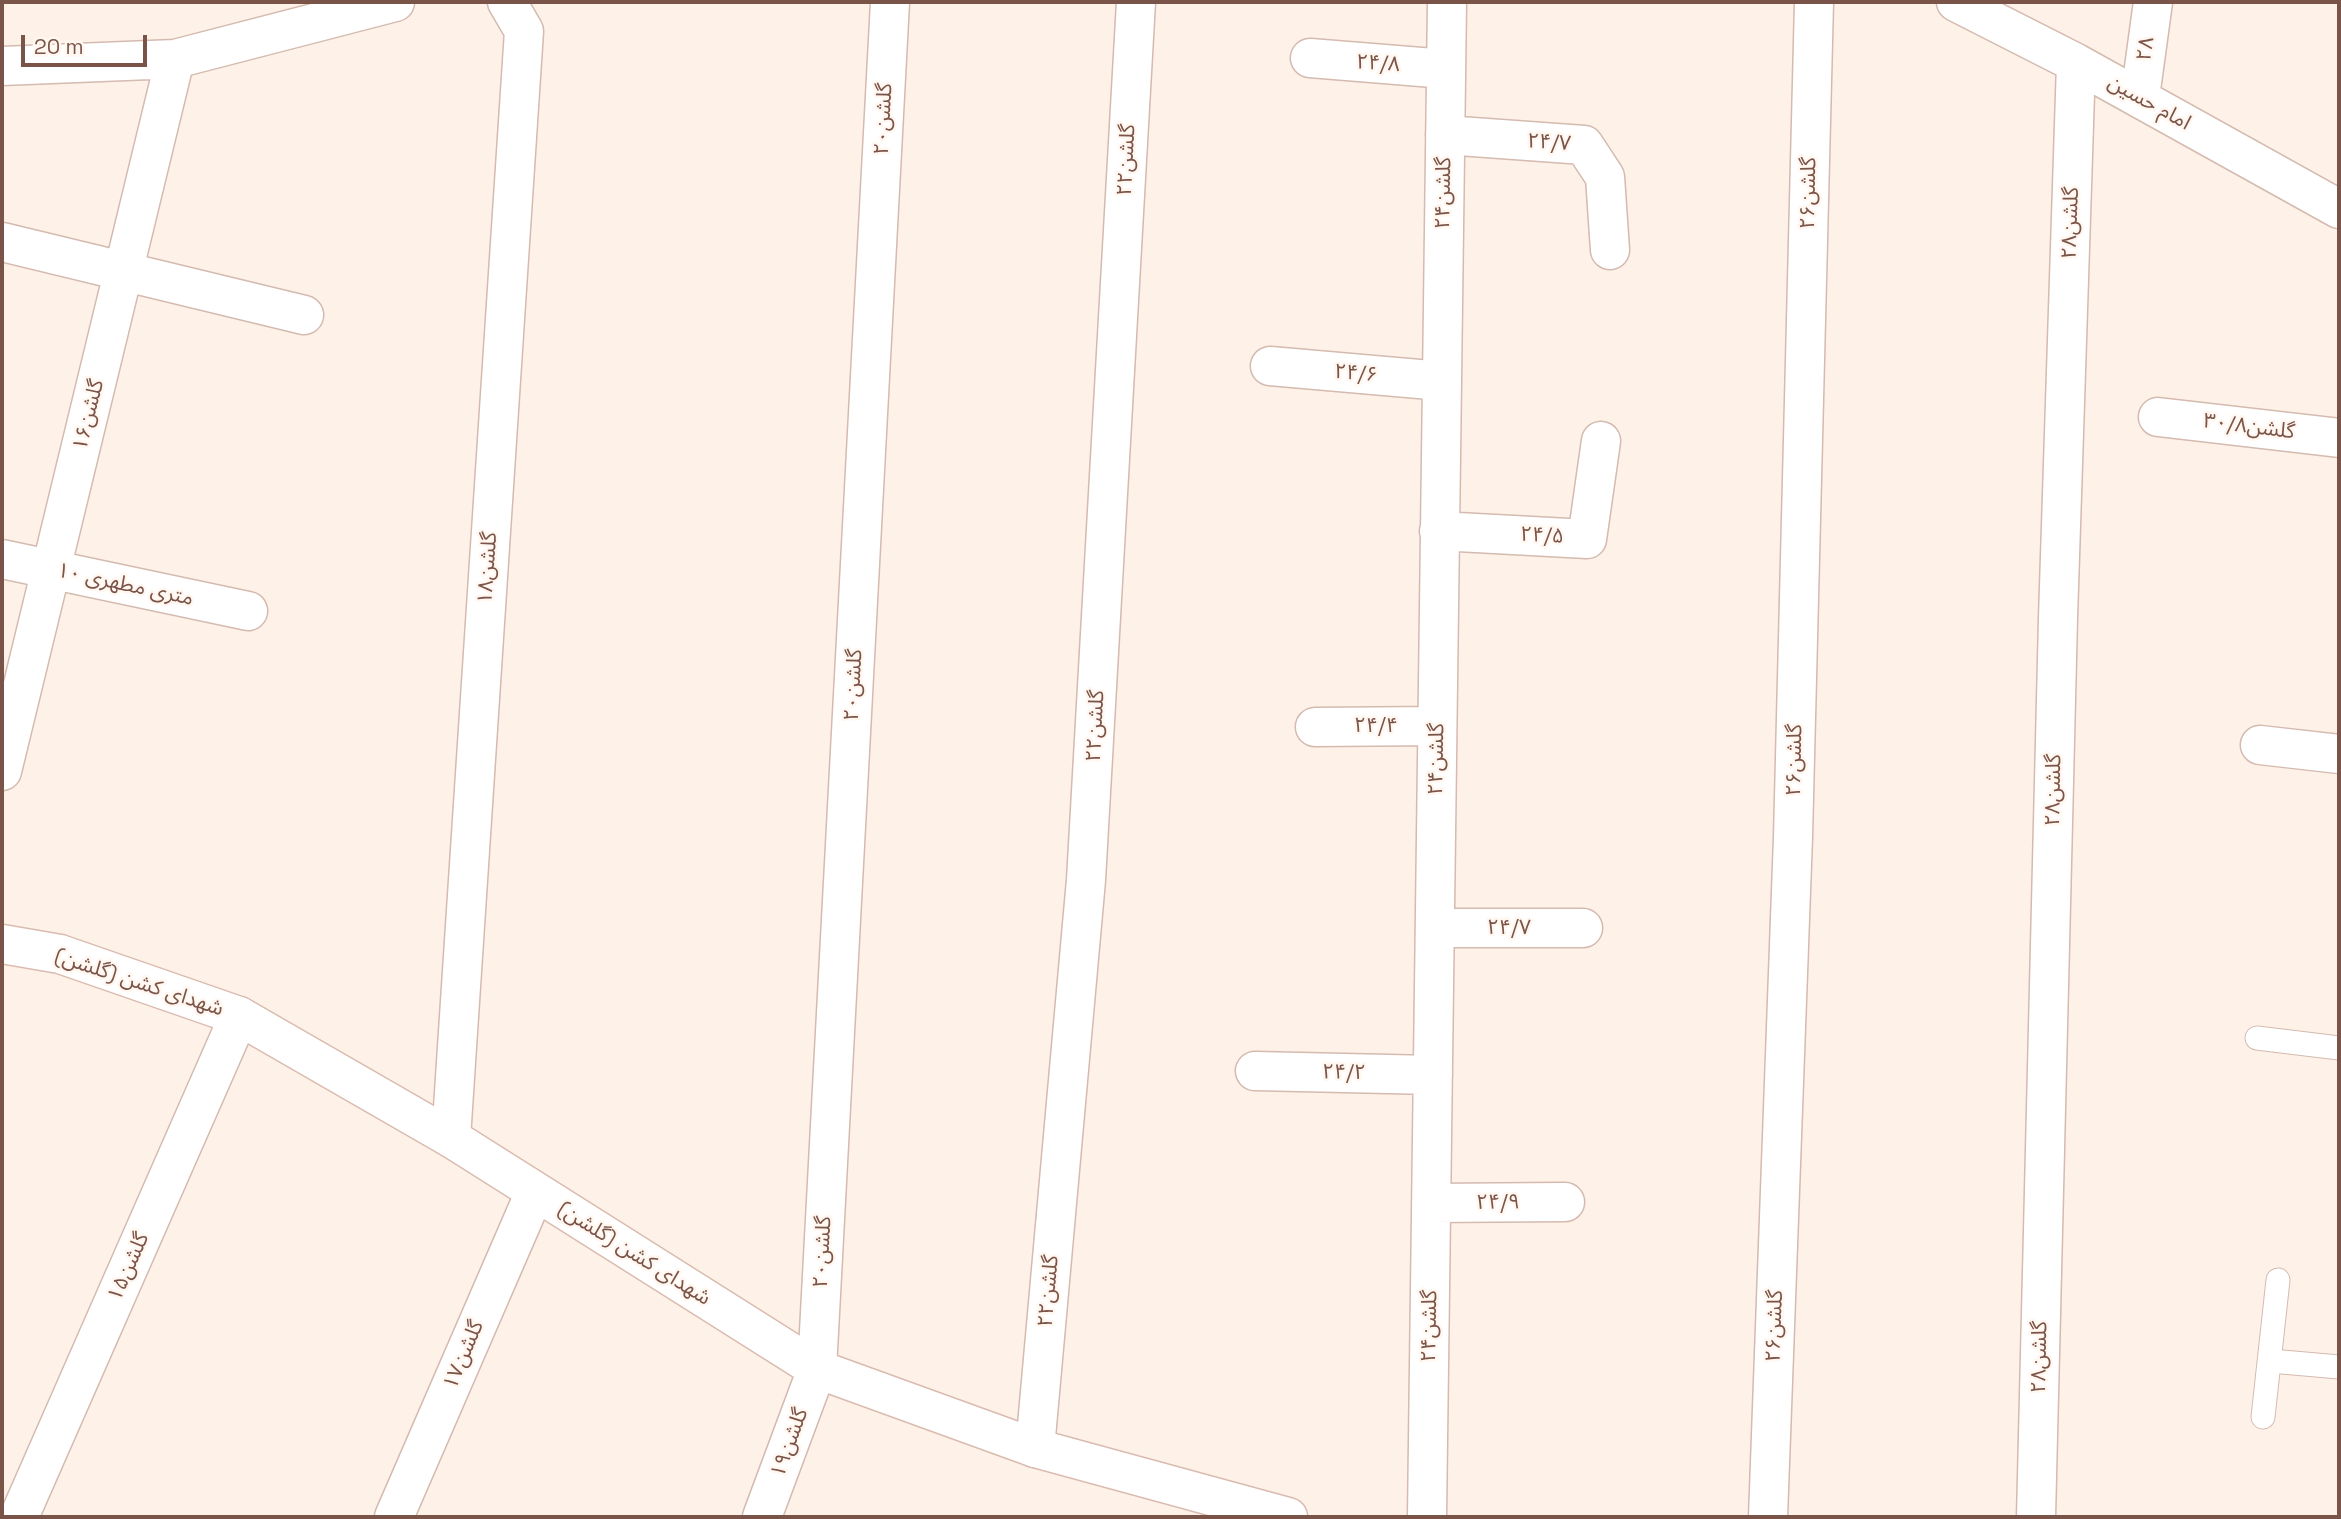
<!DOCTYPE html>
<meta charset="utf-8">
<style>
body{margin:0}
#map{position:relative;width:2341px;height:1519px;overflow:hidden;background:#fef2e8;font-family:"Space Grotesk",sans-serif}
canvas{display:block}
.frame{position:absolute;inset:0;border:4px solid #7b5449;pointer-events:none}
.scale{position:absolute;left:21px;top:35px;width:126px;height:32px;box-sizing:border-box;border:4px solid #7b5449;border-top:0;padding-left:9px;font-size:21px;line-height:24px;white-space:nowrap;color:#7b5449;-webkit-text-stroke:5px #fff7f0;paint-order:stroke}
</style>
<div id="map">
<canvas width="2341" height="1519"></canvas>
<div class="frame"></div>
<div class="scale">20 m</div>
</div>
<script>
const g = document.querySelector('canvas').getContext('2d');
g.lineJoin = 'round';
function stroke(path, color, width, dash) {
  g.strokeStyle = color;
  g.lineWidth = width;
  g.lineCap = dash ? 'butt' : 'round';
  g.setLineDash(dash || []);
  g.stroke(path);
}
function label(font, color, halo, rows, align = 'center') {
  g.font = font + ' "Space Grotesk","Noto Sans Arabic",sans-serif';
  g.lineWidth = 5;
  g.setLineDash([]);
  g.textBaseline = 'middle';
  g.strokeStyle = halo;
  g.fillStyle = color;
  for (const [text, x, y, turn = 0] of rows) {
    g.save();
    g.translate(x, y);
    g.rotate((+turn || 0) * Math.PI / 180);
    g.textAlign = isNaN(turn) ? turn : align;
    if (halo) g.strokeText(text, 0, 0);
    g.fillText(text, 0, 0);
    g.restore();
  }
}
const lane = new Path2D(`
 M2257 1038 2339 1048
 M2271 1361 2339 1367
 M2263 1417 2278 1280`);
const street = new Path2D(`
 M1956 2 2076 63 2339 209
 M1310 58 1446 69
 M2 66 175 59 395 2
 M2140 97 2153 2
 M1445 135 1584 145 1605 177 1610 250
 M2 242 304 315
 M1270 366 1442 381
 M2158 417 2339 438
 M1439 531 1587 539 1601 441
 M2 559 248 611
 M1315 727 1437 726
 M2260 745 2339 754
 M2 771 175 59
 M1435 928H1583
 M1255 1071 1433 1075
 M451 1138 524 31 507 2
 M1431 1203 1565 1202
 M1035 1448 1086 880 1136 2
 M19 1517 239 1016
 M394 1517 535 1192
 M762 1517 817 1369 890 2
 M1427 1517 1447 2
 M1768 1517 1793 837 1814 2
 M2036 1517 2058 618 2076 63`);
const secondary = new Path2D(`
 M2 944 60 954 239 1016 451 1138 817 1369 1035 1448 1288 1517`);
stroke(lane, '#d4baaf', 25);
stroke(street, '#d4baaf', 41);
stroke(secondary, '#dabbaf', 41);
stroke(lane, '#fff', 23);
stroke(street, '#fff', 38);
stroke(secondary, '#fff', 38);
label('21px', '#7b5449', '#fff7f0', [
 ["۲۸",2146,49,-82],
 ["۲۴/۸",1378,64,4],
 ["امام حسین",2149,103,29],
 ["گلشن۲۰",884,119,-87],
 ["۲۴/۷",1549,143,4],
 ["گلشن۲۲",1127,160,-87],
 ["گلشن۲۴",1444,193,-89],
 ["گلشن۲۶",1809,193,-89],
 ["گلشن۲۸",2071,223,-88],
 ["۲۴/۶",1356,374,5],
 ["گلشن۱۶",89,415,-76],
 ["گلشن۳۰/۸",2249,427,7],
 ["۲۴/۵",1542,536,3],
 ["گلشن۱۸",488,568,-86],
 ["۱۰ متری مطهری",125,585,12],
 ["گلشن۲۰",854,685,-87],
 ["گلشن۲۲",1096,726,-87],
 ["۲۴/۴",1376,726],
 ["گلشن۲۴",1437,759,-89],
 ["گلشن۲۶",1795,760,-89],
 ["گلشن۲۸",2054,790,-89],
 ["۲۴/۷",1509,928],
 ["شهدای کشن (گلشن)",139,983,18],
 ["۲۴/۲",1344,1073,1],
 ["۲۴/۹",1498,1203,-1],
 ["گلشن۲۰",823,1252,-87],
 ["شهدای کشن (گلشن)",634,1254,32],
 ["گلشن۱۵",129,1267,-66],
 ["گلشن۲۲",1049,1291,-85],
 ["گلشن۲۴",1430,1326,-89],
 ["گلشن۲۶",1775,1326,-88],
 ["گلشن۱۷",464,1355,-67],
 ["گلشن۲۸",2040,1357,-89],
 ["گلشن۱۹",790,1443,-70]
]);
</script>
